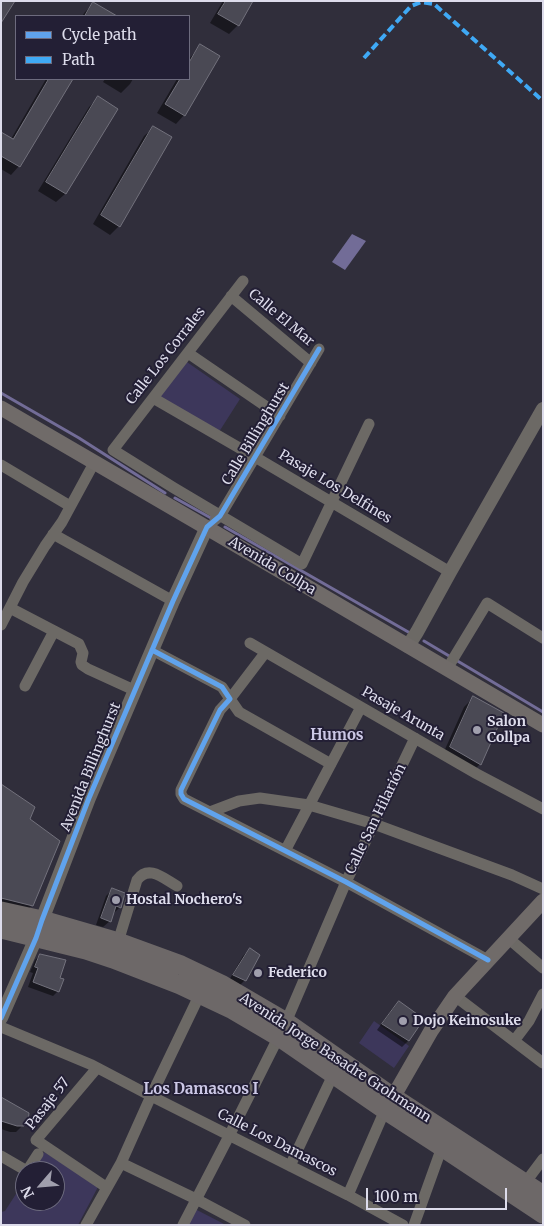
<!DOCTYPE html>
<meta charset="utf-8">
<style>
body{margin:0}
#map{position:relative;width:544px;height:1226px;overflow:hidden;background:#302e3b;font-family:Merriweather,serif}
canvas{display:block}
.frame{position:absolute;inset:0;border:2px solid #dddceb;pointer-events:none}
.legend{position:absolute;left:15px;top:15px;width:175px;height:65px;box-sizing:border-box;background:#231f35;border:1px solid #6d6b7e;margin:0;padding:6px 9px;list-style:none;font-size:15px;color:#dddceb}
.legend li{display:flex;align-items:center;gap:10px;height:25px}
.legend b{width:25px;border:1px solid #6d6b7e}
.north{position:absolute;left:15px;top:1161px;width:50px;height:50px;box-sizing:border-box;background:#231f35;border:1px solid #6d6b7e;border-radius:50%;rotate:243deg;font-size:14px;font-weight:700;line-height:20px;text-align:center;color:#dddceb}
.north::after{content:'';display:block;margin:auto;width:18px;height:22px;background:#a09fad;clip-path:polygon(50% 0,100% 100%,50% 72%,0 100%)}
.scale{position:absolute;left:366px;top:1188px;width:141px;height:22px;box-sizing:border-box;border:2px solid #dddceb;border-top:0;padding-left:6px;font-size:15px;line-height:18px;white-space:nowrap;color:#dddceb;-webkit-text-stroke:4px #231f35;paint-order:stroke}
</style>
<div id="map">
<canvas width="544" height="1226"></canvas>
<div class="frame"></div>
<ul class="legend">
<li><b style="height:6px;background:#60a3ed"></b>Cycle path</li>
<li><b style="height:6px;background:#3fa9f5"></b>Path</li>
</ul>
<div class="north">N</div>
<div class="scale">100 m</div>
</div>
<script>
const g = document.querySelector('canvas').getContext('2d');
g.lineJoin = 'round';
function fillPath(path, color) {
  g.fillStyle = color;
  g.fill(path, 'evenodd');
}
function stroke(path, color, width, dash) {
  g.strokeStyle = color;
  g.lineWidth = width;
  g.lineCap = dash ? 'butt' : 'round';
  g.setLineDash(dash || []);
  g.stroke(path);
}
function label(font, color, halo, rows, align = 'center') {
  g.font = font + ' Merriweather,serif';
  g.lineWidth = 4;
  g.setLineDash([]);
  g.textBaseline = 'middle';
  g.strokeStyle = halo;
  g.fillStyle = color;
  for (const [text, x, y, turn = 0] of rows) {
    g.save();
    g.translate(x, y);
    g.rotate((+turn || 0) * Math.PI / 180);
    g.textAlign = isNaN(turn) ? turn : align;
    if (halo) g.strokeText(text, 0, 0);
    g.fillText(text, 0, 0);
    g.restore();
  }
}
fillPath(new Path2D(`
 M184 360 240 399 217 435 154 398Z
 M374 1021 409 1046 394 1068 359 1043Z
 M44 1152 99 1185 78 1225H1V1212L5 1211 25 1180V1201H55V1171H31Z
 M195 1209 226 1225H187Z`), '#3d375b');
fillPath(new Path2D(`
 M352 234 366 241 345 270 332 262Z`), '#726c97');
fillPath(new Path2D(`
 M223 1H251L238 25 229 34 210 23Z
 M93 4 110 13 108 16H82L85 12Z
 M200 46 184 115 176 124 157 113 177 79H189V59Z
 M46 79H71L19 166 11 175 1 169V133L11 139Z
 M105 79H133L130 84 121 93 103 82Z
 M98 98 65 194 56 202 38 191 89 107Z
 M153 128 119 226 110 235 93 224 144 136Z
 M473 698 480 764 471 773 442 756 464 707Z
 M1 788 29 819 32 905 19 919 1 914Z
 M113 889 120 907 113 914 110 921 103 927 96 925 106 896Z
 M250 949 245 980 239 986 228 982 243 956Z
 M40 955 59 978 58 991 53 996 28 987 33 973 30 972 35 960Z
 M399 1002 408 1041 402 1047 377 1030 392 1009Z
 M1 1099 27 1121 16 1132H10L1 1129Z`), '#0007');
stroke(new Path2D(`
 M1 393 79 438 165 493
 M175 498 211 518
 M225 527 410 633
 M424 641 543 712`), '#726c97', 3);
const building = new Path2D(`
 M1 1H15L1 23Z
 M226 1H253L239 26 218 14Z
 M93 2 117 16H85Z
 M200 44 220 56 185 116 165 104 180 79H189V63Z
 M49 79H73L20 167 1 156V132L13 139Z
 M98 96 118 109 66 194 46 182Z
 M153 126 172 137 120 227 101 215Z
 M473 696 504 713 481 765 450 747Z
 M1 784 35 807 30 819 60 841 33 906 1 898Z
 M112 888 125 893 121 908 116 906 111 922 101 918Z
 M250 948 260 955 246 981 233 975Z
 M40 954 66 960 60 978 64 979 59 992 33 982 38 968 35 967Z
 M399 1001 424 1019 409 1041 382 1024Z
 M1 1097 29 1113 28 1122 24 1126H17L1 1121Z`);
fillPath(building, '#4a4954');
stroke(building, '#72717c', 1);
stroke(new Path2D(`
 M243 281 113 450 174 488 302 564 369 424
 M231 296 311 363
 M188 353 280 416
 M153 398 255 457 450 572
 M1 465 70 506
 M215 520 220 516 319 349
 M53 534 173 601
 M10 608 79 644 83 653 81 662 82 665 88 669 134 690
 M1 625 23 582 45 546 62 522 94 463
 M250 643 477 774 543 809
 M152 650 222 687 230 699 220 710 181 790V794L184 799 346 882 488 960
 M265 653 230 699 239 712 331 764
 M447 669 487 603 543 638
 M25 686 54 631
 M210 812 239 801 260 798 309 805 374 824 512 875 543 889
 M285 851 361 707
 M508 938 543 968
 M118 942 137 880C149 864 164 879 177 886
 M455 996 543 1063
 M1 1027 92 1065 151 1096 348 1195 403 1225
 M514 1041 529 1021 543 994
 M97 1068 36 1140 106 1187
 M1 1156 27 1171 38 1154
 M121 1163 196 1199 245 1225
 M290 1166 333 1075
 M525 1183 543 1159
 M348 1195 385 1110
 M86 1225 121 1163 151 1096 200 994
 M183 1225 229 1136 286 1022 346 882 415 738
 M414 1225 442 1147`), '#6c6965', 11);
stroke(new Path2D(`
 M408 646 417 632 450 572 543 409
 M1 1018 36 938 42 920 89 798 173 601 207 527`), '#6c6965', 14);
stroke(new Path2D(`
 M1 408C182 513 363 619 543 725
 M388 1106 431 1031 455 996 543 901`), '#706b69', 15);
stroke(new Path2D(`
 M1 911 42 920 118 942 181 965 221 984 286 1022 393 1097 543 1195
 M1 929 86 950 113 959 180 985 233 1010 279 1037 385 1110 442 1147 543 1214`), '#6d6868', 19);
stroke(new Path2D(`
 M364 58 411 6 421 2 434 4 543 101`), '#3fa9f5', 4, [8, 4]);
stroke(new Path2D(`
 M152 650 222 687 230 699 220 710 181 790V794L184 799 346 882 488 960
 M1 1018 36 938 42 920 89 798 173 601 207 527 220 516 319 349`), '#60a3ed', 5);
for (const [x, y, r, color] of [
 [477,730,5,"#a09fad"],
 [116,900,5,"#a09fad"],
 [258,973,5,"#a09fad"],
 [403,1021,5,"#a09fad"]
]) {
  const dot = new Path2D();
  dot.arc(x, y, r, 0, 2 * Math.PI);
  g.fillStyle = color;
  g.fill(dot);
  stroke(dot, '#231f35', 2);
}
label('14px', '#dddceb', '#231f35', [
 ["Calle El Mar",281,318,40],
 ["Calle Los Corrales",166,356,-52],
 ["Calle Billinghurst",256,434,-59],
 ["Pasaje Los Delfines",335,487,31],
 ["Avenida Collpa",272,566,31],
 ["Pasaje Arunta",403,714,30],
 ["Avenida Billinghurst",91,767,-68],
 ["Calle San Hilarión",376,819,-64],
 ["Avenida Jorge Basadre Grohmann",335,1058,33],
 ["Pasaje 57",48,1104,-52],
 ["Calle Los Damascos",277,1143,27]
]);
label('bold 14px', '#dddceb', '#231f35', [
 ["Salon",487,722],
 ["Collpa",487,738],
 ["Hostal Nochero's",126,900],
 ["Federico",268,973],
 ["Dojo Keinosuke",413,1021]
], 'left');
label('bold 15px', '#ccc8e6', '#231f35', [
 ["Humos",337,736],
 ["Los Damascos I",201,1090]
]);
</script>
